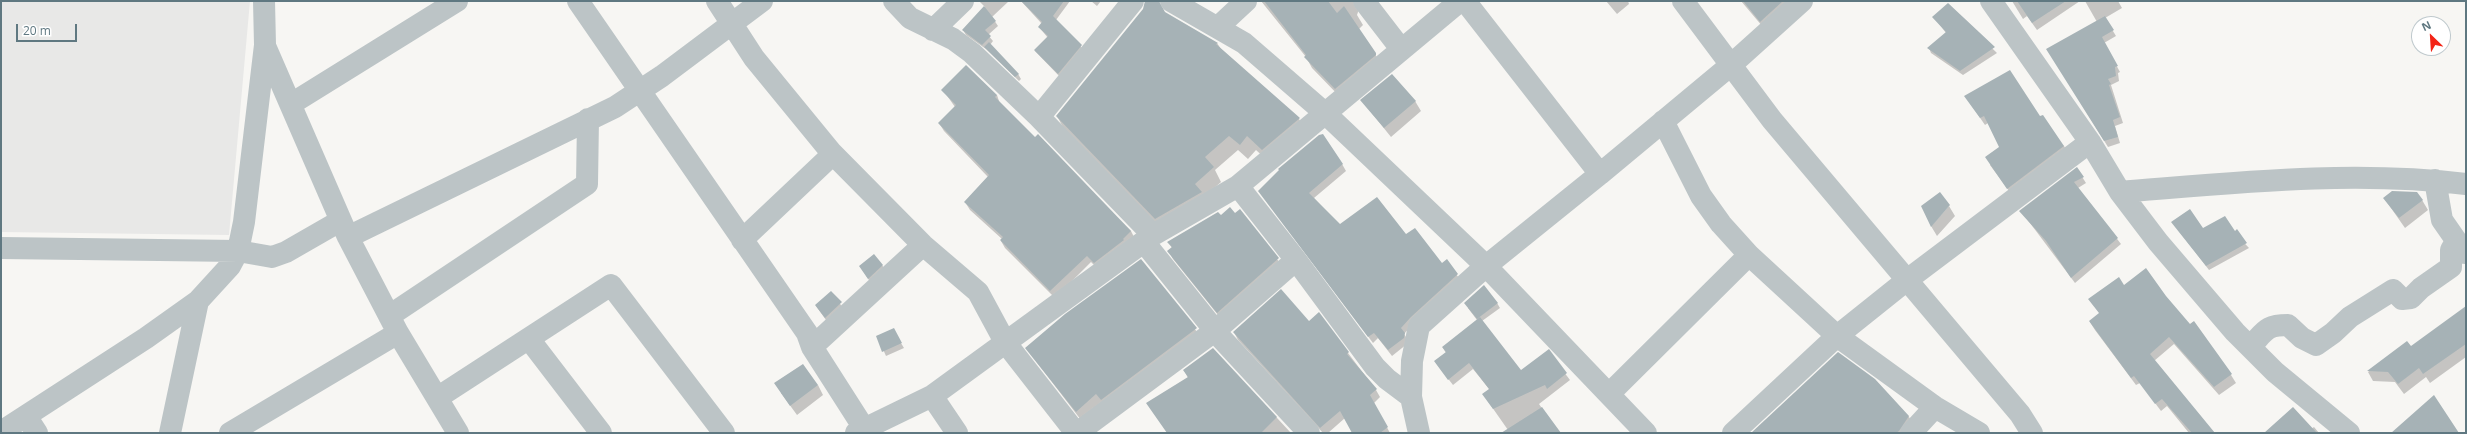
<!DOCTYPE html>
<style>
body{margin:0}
#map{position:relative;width:2467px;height:434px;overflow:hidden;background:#f7f6f3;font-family:"Open Sans",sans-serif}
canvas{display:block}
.frame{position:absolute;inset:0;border:2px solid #5f7881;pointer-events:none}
.north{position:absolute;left:2411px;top:16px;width:40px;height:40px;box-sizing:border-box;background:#fff;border:1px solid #bfc9cd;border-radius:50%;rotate:335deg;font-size:11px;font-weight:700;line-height:16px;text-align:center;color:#5f7881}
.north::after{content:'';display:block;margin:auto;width:14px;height:18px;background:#f32517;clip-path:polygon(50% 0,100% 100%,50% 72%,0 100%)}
.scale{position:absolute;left:16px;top:24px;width:61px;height:18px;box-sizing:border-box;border:2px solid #5f7881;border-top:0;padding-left:5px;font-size:12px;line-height:14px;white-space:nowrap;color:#5f7881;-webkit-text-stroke:3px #fff;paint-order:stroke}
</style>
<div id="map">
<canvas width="2467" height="434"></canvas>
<div class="frame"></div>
<div class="north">N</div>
<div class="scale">20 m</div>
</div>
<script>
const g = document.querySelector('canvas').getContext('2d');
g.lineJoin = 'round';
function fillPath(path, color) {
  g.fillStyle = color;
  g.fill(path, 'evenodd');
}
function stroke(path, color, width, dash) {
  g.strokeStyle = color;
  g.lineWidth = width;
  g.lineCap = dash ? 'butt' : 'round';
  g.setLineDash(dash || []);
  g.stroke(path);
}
fillPath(new Path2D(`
 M1 1H250L229 235 1 232Z`), '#e8e8e7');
fillPath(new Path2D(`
 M979 1H1009L992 17 998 26 988 35 993 41 990 45 1018 74 1021 79 1019 81 986 49 966 35 963 30 985 7Z
 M1021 1H1070L1056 20 1084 50 1061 78 1035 51 1048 38 1039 27 1042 24Z
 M1091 1H1101L1097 6Z
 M1146 1H1157L1164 13 1217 43 1221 49 1299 119 1307 133 1271 164 1256 150 1248 159 1238 150 1215 170 1221 182 1164 233 1065 131 1057 116 1144 9Z
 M1261 1H1357L1360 6 1357 15 1363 25 1359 29 1382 65 1342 99 1312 68 1306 57Z
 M1606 1H1628L1629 4 1617 14Z
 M1741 1H1792L1768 33Z
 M2012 1H2080L2037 30 2027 16 2023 19Z
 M2085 1H2118L2122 8 2105 18 2116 36 2104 43 2120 72 2118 73 2119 81 2111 85 2123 123 2115 126 2120 143 2108 147 2051 55 2097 22Z
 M1948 5 1997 53 1963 75 1931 53 1929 48 1946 33 1934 17Z
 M943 90 997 95 1000 104 1131 231 1135 239 1099 270 1091 262 1055 298 1005 248 1001 241 1002 239 970 210 965 202 988 177 944 131 939 123 955 107Z
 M1965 96 2064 146 2068 153 2012 195 1990 165 2001 148 1988 123 1985 125Z
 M1362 101H1415L1421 111 1391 137Z
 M1342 164 1346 171 1314 198 1340 226 1406 236 1442 264 1447 261 1461 281 1414 323 1404 334 1408 340 1407 344 1392 356 1378 338 1373 343 1259 191Z
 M2077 169 2086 183 2078 188 2121 244 2075 283 2021 211Z
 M2384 198 2422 200 2428 210 2405 228Z
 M1949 206 1955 216 1937 236 1931 226Z
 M1240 210 1283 267 1222 320 1173 259 1169 251 1172 248 1168 242 1221 216 1235 214Z
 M2172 222 2203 230 2235 233 2249 248 2209 270Z
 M1141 261 1201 337 1081 420 1026 348Z
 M882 265 888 275 874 288 860 266Z
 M2124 286 2165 297 2189 325 2193 322 2231 375 2236 383 2219 395 2174 344 2154 361 2213 433H2189L2167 406 2161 411 2140 383 2136 385 2095 330 2090 322 2100 314 2090 299Z
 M831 292 847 313 831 327 816 306Z
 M1497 303 1500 308 1482 321 1521 372 1548 351 1570 380 1539 404 1559 433H1503L1508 430 1487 400 1490 390 1473 369 1453 385 1439 367 1446 353 1443 348 1477 320 1468 308Z
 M2466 308V357L2430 383 2426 377 2404 394 2395 382 2373 381 2368 372 2407 342 2411 347Z
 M1309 323 1348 353 1376 390 1380 397 1374 403 1390 433H1354L1345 418 1328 433H1323L1238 340 1234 332Z
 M893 330 904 348 886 356 877 336Z
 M1213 349 1291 433H1168L1188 378 1184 370Z
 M1875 380 1909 417 1918 433H1753Z
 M818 385 823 395 797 415 781 393Z
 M2314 427 2319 433H2266L2311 429Z`), '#0003');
fillPath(new Path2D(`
 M1021 1H1064L1053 16 1082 45 1058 74 1034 50 1048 36 1038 27 1042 22Z
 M1145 1H1159L1165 12 1218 43 1216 44 1300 118 1262 150 1247 136 1240 145 1229 136 1205 157 1214 167 1195 184 1202 192 1155 219 1056 116 1143 9Z
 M1264 1H1328L1337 13 1344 6 1376 53V55L1335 89 1304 57 1306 55Z
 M1743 1H1783L1760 22Z
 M2017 1H2066L2032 23Z
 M1948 3 1995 47 1960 71 1927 48 1946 32 1932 17Z
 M984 6 996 21 985 30 991 36 982 45 962 30Z
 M2105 16 2114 30 2102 37 2118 66 2115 67 2116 76 2108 79 2111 84 2109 85 2120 117 2113 120 2118 137 2104 141 2046 49Z
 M989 42 1019 74 1015 77 984 47Z
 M966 65 997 95 995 97 1035 137 1038 134 1131 231 1123 239 1124 240 1094 263 1087 256 1050 291 1000 240 1003 237 964 202 989 175 938 123 956 105 941 90Z
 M2010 70 2040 116 2043 115 2064 146 2007 189 1985 157 1999 147 1984 116 1980 118 1964 96Z
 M1392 74 1416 101 1384 128 1360 100Z
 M1323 134 1343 164 1309 193 1340 224 1377 197 1406 234 1415 228 1442 263 1447 259 1458 274 1411 317 1401 328 1405 333 1404 338 1388 350 1374 333 1368 337 1258 191 1279 170 1278 169 1319 135Z
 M2077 167 2084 177 2074 182 2118 238 2071 278 2046 241 2019 211Z
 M2392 191 2417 192 2423 200 2399 218 2383 198Z
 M1940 192 1950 205 1931 227 1921 206Z
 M1230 207 1235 213 1240 209 1279 258 1217 313 1167 251 1172 247 1167 242 1218 212 1221 215Z
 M2190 209 2203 228 2225 216 2235 231 2237 229 2247 243 2206 266 2171 222Z
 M874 254 883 265 868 279 859 266Z
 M1141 259 1197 328 1101 400 1096 394 1076 412 1025 348 1065 314Z
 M2146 268 2166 296 2190 324 2194 321 2232 374 2214 387 2169 337 2150 354 2215 433H2192L2162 399 2155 404 2134 376 2131 378 2089 321 2099 313 2088 299 2119 277 2124 285Z
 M1484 285 1498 303 1477 319 1464 303Z
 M1281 289 1309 321 1319 312 1349 352 1347 354 1377 389 1370 395 1388 427 1380 433H1352L1340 411 1320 428 1233 332Z
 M831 291 842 302 825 318 815 305Z
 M2466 306V344L2423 374 2419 368 2398 384 2388 372 2367 371 2407 341 2411 346Z
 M1480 317 1521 370 1549 349 1567 373 1547 389 1545 385 1493 409 1482 394 1489 389 1469 363 1448 380 1434 361 1446 352 1442 347Z
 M894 328 902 343 882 352 876 336Z
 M1213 348 1277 417 1261 433H1167L1146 403 1188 377 1183 370Z
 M1838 352 1875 379 1909 416 1899 431 1896 433H1751Z
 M803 364 818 385 790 406 774 383Z
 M2434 395 2459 433H2391Z
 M1542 407 1561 433H1501Z
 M2293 407 2317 433H2264Z`), '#a6b2b6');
stroke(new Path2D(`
 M578 1 807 333 812 347 867 433
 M717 1 754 58 831 152 923 245 978 292 1005 342 1076 433
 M894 1 910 18 953 39 972 53 1039 117 1153 235
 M1171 1 1244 43 1326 114 1486 266 1646 433
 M1364 1 1401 49
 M1465 1 1600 174 1731 65 1802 1
 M1683 1 1772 120 2020 414 2032 433
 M1991 1 2090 142 2120 192 2158 242 2235 332 2275 372 2349 433
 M1218 27 1246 1
 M933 30 963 1
 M265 46 348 237 398 333 458 433
 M291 104 457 1
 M1039 117 1133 1
 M1663 121 1701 196 1721 224 1749 255 1837 336 1935 407 1979 433
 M2435 180 2442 220 2465 253
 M1238 186 1296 260 1375 367 1387 379 1411 397
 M2120 192C2234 183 2351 170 2466 184
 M348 237 615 107 662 76 762 1
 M742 240 833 154
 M1144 242 1221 338 1309 433
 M1 248 238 251 272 257 286 252 340 221
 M389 316 587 184 588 119
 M529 339 601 433
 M812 347 923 245
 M2250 347C2265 332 2264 325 2288 325L2302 338 2316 345 2333 333 2350 317 2393 290 2402 299 2411 298 2421 288 2451 267V250L2456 241
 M1610 393 1749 255
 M932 396 957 433
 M437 398 611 285 724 433
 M26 416 37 433
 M1 432 146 338 198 301 230 266 238 251 244 222 265 45 264 1
 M170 433 198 301
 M230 433 398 333
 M856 433 932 396 1153 235 1238 186 1460 1
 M1077 433 1216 330 1296 260
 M1419 433 1411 397 1412 361 1419 326 1486 266 1600 174
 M1733 433 1837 336 1907 280 2090 142
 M1911 433 1935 407`), '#bcc4c6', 22);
</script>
